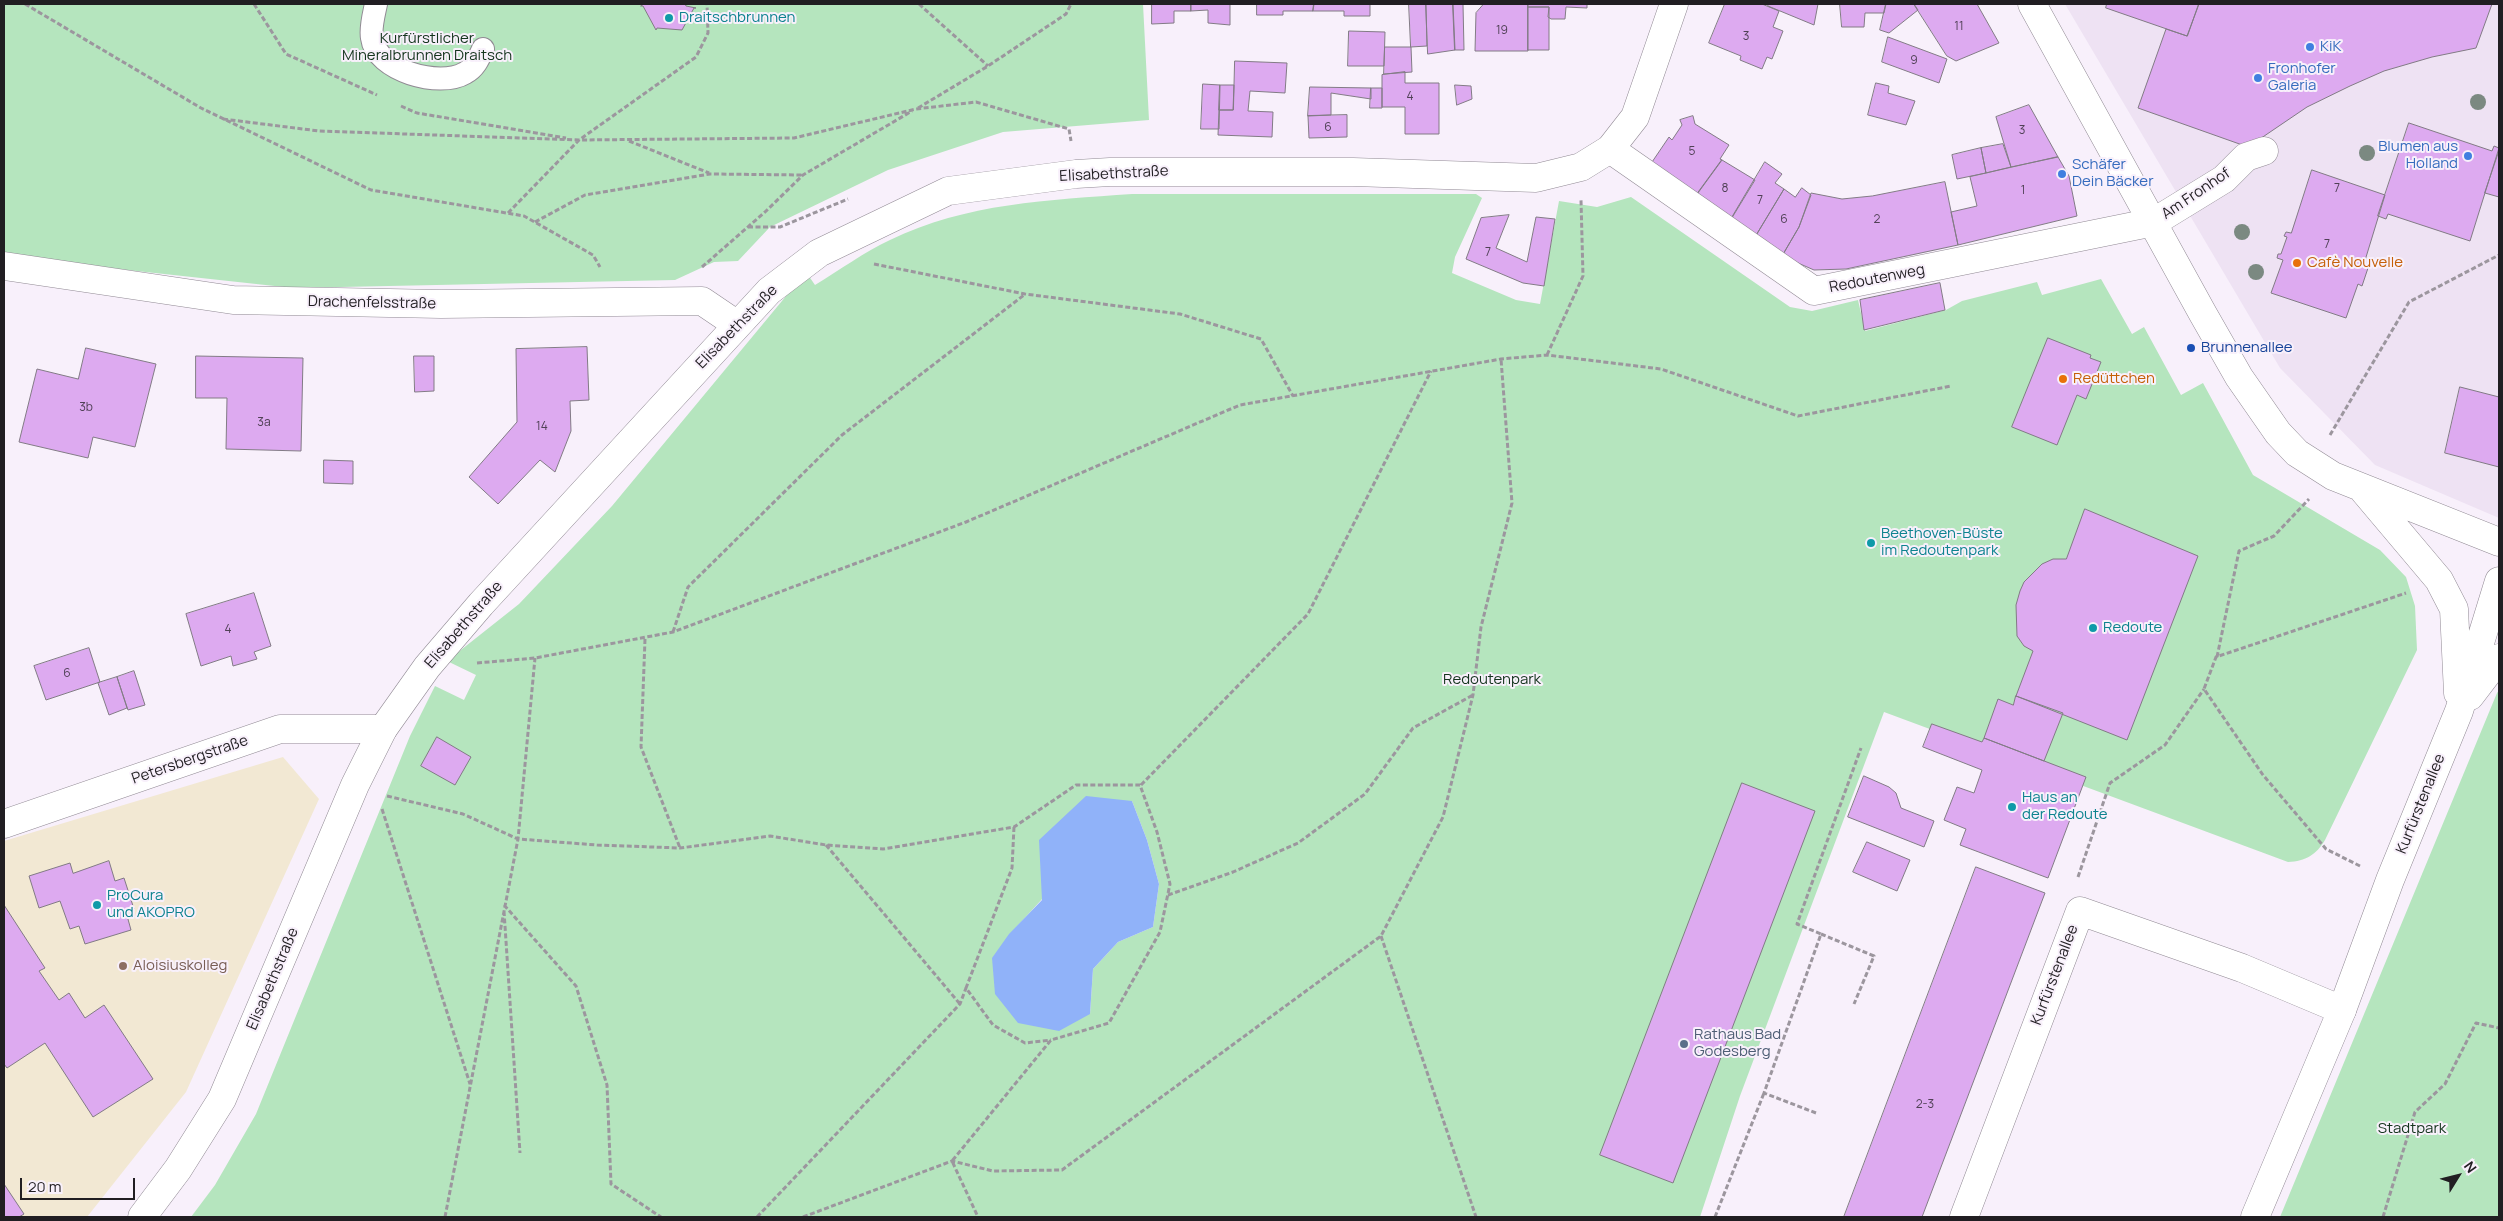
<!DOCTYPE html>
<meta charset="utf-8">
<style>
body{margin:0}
#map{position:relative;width:2503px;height:1221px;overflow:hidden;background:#f8f0fb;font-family:Manrope,sans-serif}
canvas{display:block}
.frame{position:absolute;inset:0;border:5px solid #211e22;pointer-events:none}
.north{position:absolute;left:2433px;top:1151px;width:50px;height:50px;-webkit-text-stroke:4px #f8f0fb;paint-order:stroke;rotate:54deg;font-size:14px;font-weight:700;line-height:20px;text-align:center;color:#211e22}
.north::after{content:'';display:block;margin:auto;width:18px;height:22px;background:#211e22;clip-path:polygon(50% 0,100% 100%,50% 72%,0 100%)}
.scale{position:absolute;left:20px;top:1178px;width:115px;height:22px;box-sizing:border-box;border:2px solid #211e22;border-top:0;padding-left:6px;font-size:15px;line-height:18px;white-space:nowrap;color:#211e22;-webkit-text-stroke:4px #f8f0fb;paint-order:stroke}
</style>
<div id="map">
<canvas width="2503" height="1221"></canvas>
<div class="frame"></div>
<div class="north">N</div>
<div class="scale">20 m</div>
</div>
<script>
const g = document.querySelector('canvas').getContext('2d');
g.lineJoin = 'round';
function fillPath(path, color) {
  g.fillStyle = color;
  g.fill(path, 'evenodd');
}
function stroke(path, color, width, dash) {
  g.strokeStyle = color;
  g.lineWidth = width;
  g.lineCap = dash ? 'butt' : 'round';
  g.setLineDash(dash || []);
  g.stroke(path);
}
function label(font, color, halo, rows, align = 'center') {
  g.font = font + ' Manrope,sans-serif';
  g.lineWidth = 4;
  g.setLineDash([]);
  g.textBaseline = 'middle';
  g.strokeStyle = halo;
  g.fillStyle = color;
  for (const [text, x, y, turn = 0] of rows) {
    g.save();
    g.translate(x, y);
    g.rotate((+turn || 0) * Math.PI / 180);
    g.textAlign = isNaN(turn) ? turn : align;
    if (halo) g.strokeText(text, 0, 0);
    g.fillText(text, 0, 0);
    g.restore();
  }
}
fillPath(new Path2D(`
 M2065 4H2499V518L2375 465 2280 368Z`), '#eee2f3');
fillPath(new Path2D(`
 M283 757 319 799 186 1092 87 1217H4V841Z`), '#f2e8d3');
fillPath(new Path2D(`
 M4 4H1143L1149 120 1003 132 888 170 770 227 738 261 714 262 675 280 293 288 17 258 4 254Z
 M1132 194H1476L1482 198 1455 257 1452 273 1516 300 1540 304 1559 201 1597 207 1631 197 1790 307 1812 311 1858 300 1865 331 1946 310 1962 301 2037 282 2042 295 2101 279 2132 334 2144 327 2181 395 2203 383 2253 475 2380 550 2406 577 2415 606 2417 650 2325 840C2316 855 2306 861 2288 862L1884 712 1740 1096 1700 1217H191L215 1185 256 1114 410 736 435 686 464 700 476 675 447 661 519 604 612 506 806 272 815 285C840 270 864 252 890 240 966 203 1049 200 1132 194ZM1132 801 1147 840 1159 884 1153 927 1118 942 1093 969 1090 1014 1010 934Z
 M2499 690V1217H2280L2497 693Z`), '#b5e5be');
fillPath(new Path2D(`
 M1086 796 1132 801 1147 840 1159 884 1153 927 1118 942 1093 969 1090 1014 1059 1031 1018 1023 995 994 992 958 1009 934 1042 900 1039 840Z`), '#90b2f9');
const building = new Path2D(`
 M644 4H685L686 6 696 8H694L682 30 657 28 656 30 643 6H641Z
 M1152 4H1191V11H1174V23L1152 24Z
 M1191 4H1230V25L1208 23V10L1191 11Z
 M1257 4H1314L1313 11H1283V15H1257Z
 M1314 4H1370V16H1344V11H1313Z
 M1409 4H1426L1427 46 1411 47Z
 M1426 4H1453L1455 50 1428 54Z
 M1453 4H1463L1464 50H1455Z
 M1484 4H1528V51H1475L1476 13Z
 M1528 4H1587V8L1566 7 1565 19H1551L1548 17 1549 7H1528Z
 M1725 4H1762L1779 11 1773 27 1783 31 1772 59 1767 57 1762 69 1740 60 1741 56 1709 43Z
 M1769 4H1818L1814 25 1768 6Z
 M1840 4H1886L1884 13H1865L1864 27H1842Z
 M1886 4H1914L1918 10 1889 33 1880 30Z
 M1914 4H1977L1999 43 1956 61 1947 56Z
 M2107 4H2199L2187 36 2106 8Z
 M2199 4H2492L2476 48 2432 57 2384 71 2350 86 2307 107 2248 147 2138 108 2166 29 2187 36Z
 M1528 7H1549V50H1528Z
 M1349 31 1385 32 1384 66H1348Z
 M1888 37 1947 59 1939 83 1882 62Z
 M1385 47H1411L1412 72 1384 74Z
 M1235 61 1287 63 1285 93 1250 91 1248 111 1273 112 1272 137 1218 135 1219 110H1233Z
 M1405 72V83H1439V134H1405V107H1382V75Z
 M1876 83 1889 86 1888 93 1915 101 1906 125 1868 115Z
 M1203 84 1220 85 1219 129H1201Z
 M1220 85H1234L1233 110H1219Z
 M1455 85 1471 86 1472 99 1457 105Z
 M1310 87 1371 88V99L1331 93V115L1308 116Z
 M1371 88H1382V108H1370Z
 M2029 105 2058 157 2011 167 1996 117Z
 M1347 115V137L1309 138 1308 116Z
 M1693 116 1695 124 1729 145 1720 159 1722 160 1695 197 1650 165 1669 137 1672 140 1682 125 1680 120Z
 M2409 123 2492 151 2494 146 2499 148 2470 241 2388 214 2386 219 2378 216Z
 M2003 144 2011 167 1986 173 1981 148Z
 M1981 148 1986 173 1957 179 1952 155Z
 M2499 151V197L2485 193Z
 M2058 157 2069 176 2077 216 1958 245 1951 212 1977 206 1970 177Z
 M1722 160 1755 180 1730 221 1695 197Z
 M1765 162 1782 174 1775 183 1784 189 1755 237 1730 221Z
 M2312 170 2385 195 2363 267 2368 268 2362 286 2358 284 2346 318 2271 293 2283 260 2277 258 2278 254H2281L2287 237 2284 236 2286 232 2291 233Z
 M1945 182 1958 245 1846 269 1814 270 1782 256 1799 227 1811 193 1842 199 1872 196Z
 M1802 188 1811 195 1799 227 1782 256 1755 237 1784 189 1795 197Z
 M1509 215 1496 248 1527 262 1536 217 1555 219 1544 286 1523 283 1466 259 1481 218Z
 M1940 283 1945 310 1864 330 1860 300Z
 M2048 338 2091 355 2090 358 2101 362 2086 399 2077 395 2057 445 2012 427Z
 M587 347 589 400 570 401 571 431 555 472 540 460 498 504 469 477 517 422 516 349Z
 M86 348 156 364 135 447 93 437 88 458 19 442 37 369 78 379Z
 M196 356 303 358 301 451 226 449 227 398H196Z
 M414 356H434V391L415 392Z
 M2460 387 2499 397V467L2445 453Z
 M324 460 353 461V484L324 483Z
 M2085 509 2198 556 2127 740 2016 696 2033 651 2024 646 2017 636 2016 605 2020 591 2024 582 2042 564 2053 559H2066Z
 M254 593 271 646 254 652 257 659 233 666 231 656 201 666 186 614Z
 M89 648 100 682 46 700 34 666Z
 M134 671 145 705 128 710 117 677Z
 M117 677 127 708 109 715 98 683Z
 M2016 696 2063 713 2044 761 1984 738 1998 699 2013 705Z
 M1932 724 1982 742 1984 738 2086 777 2048 878 1960 845 1966 829 1944 820 1957 787 1974 793 1982 770 1923 747Z
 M437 737 471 757 455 785 421 766Z
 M1864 776 1889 787 1896 793 1901 808 1934 821 1924 847 1848 817Z
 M1742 783 1815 811 1673 1183 1600 1155Z
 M1867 842 1910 860 1897 891 1853 872Z
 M109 861 115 881 124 878 134 909 126 912 131 930 85 944 79 926 70 929 60 901 39 908 29 876 70 863 73 873Z
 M1976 867 2045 893 1922 1217H1844Z
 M4 905 45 968 39 971 59 1000 69 993 85 1018 104 1005 153 1079 93 1117 45 1043 7 1068 4 1064Z
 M4 1184 24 1214 19 1217H4Z`);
fillPath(building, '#ddaaf0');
stroke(building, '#827b85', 1);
const service = new Path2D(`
 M376 4C374 14 370 28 372 38 376 71 440 88 465 73 475 68 479 58 483 49`);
const pedestrian = new Path2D(`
 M2154 222 2224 179 2246 157 2264 151`);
const minor = new Path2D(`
 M1610 149 1814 291 2154 222
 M4 266 233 300 441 304 702 301 736 324
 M4 824 280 729H383
 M1964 1217 2080 911 2242 968 2342 1010`);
const tertiary = new Path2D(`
 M2032 4 2203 314 2239 377 2278 433 2297 453 2333 476 2499 542
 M2364 491 2439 580 2454 609 2458 693
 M2470 696 2499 658
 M142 1217 178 1169 222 1099 355 785 383 729 427 667 481 604 769 291 819 253 948 191 1076 174 1110 172H1353L1536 178 1581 167 1610 149 1635 117 1674 4
 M2255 1217 2342 1010 2390 880 2459 711 2499 581`);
stroke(service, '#918a94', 24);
stroke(pedestrian, '#918a94', 29);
stroke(minor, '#918a94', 29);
stroke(tertiary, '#918a94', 29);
stroke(new Path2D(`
 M25 4 201 108 371 190 524 216 593 255 600 267
 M254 4 286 54 377 95
 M919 4 988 66
 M401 106 417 113 566 138
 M918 108 988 66 1066 14 1071 4
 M223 119 319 131 579 140 794 138 916 109 976 102 1069 129 1071 141
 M629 141 709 173
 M508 213 579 140 696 57 708 33 707 4
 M535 222 585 195 710 174 803 175
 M748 227H780L848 199
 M874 264 1025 294 1180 314 1261 339 1293 396
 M702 267 765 212 803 175 912 111
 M1547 355 1583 276 1581 200
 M2330 435 2409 302 2499 255
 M673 632 688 587 842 435 1024 295
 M645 639 641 747 680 848
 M2217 657 2239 551 2274 536 2309 499
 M477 663 535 658 673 632 966 522 1240 405 1501 359 1547 355 1661 369 1798 416 1951 386
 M1141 785 1308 614 1431 371
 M387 796 463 814 518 839 597 845 680 848 770 836 826 845 883 849 1014 827 1076 785H1140L1157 832 1170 884 1160 932 1109 1023 1051 1040 952 1161 978 1217
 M382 809 470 1084
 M1014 827 1012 868 966 988 993 1025 1025 1043 1051 1040
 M826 845 960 1004
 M2360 866 2326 849 2263 775 2204 689 2216 657 2406 593
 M2078 877 2110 783 2165 745 2204 689
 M1168 895 1233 872 1298 843 1365 794 1413 728 1473 695
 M504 905 576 986 607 1085 611 1184 661 1217
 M504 911 520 1153
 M1821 934 1874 956 1854 1004
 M1381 936 1476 1217
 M1816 1113 1764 1093 1821 934 1797 924 1861 748
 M445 1217 518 839 535 658
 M757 1217 960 1004 966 988
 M803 1217 952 1161 993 1171 1062 1170 1381 936 1443 817 1473 695 1481 627 1512 503 1501 359
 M1715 1217 1764 1093
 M2383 1217 2415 1112 2445 1084 2476 1023 2499 1028`), '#9c969e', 3, [5, 2.5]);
stroke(service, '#fff', 22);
stroke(pedestrian, '#fff', 28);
stroke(minor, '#fff', 28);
stroke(tertiary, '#fff', 28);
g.fillStyle = '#7b8981';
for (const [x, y] of [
 [2478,102],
 [2367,153],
 [2242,232],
 [2256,272]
]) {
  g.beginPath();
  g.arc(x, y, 8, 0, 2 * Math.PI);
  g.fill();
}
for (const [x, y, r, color] of [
 [669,18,5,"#0f9aa8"],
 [2310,47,5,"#3f7fe0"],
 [2258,78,5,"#3f7fe0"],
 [2468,156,5,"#3f7fe0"],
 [2062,174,5,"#3f7fe0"],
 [2297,263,5,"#e8710a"],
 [2191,348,5,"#1a4fb4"],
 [2063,379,5,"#e8710a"],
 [1871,543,5,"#0f9aa8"],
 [2093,628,5,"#0f9aa8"],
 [2012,807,5,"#0f9aa8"],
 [97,905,5,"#0f9aa8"],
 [123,966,5,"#8d6e63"],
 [1684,1044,5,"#5c6f8a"]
]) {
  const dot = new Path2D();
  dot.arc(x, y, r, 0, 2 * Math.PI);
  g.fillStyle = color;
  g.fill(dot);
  stroke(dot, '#f8f0fb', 2);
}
label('12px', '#504156', null, [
 ["11",1959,27],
 ["19",1502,31],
 ["3",1746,37],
 ["9",1914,61],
 ["4",1410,97],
 ["6",1328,128],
 ["3",2022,131],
 ["5",1692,152],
 ["8",1725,189],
 ["7",2337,189],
 ["1",2023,191],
 ["7",1760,201],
 ["6",1784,220],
 ["2",1877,220],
 ["7",2327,245],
 ["7",1488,253],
 ["3b",86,408],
 ["3a",264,423],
 ["14",542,427],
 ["4",228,630],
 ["6",67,674],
 ["2-3",1925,1105]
]);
label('15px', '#0d838f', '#f8f0fb', [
 ["Draitschbrunnen",679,18],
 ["Beethoven-Büste",1881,534],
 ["im Redoutenpark",1881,551],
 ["Redoute",2103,628],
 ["Haus an",2022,798],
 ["der Redoute",2022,815],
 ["ProCura",107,896],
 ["und AKOPRO",107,913]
], 'left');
label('15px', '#14341d', '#f8f0fb', [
 ["Kurfürstlicher",427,39],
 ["Mineralbrunnen Draitsch",427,56],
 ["Redoutenpark",1492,680],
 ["Stadtpark",2412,1129]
]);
label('15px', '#366cbe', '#f8f0fb', [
 ["KiK",2320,47],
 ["Fronhofer",2268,69],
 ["Galeria",2268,86],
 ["Blumen aus",2458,147,"right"],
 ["Holland",2458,164,"right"],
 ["Schäfer",2072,165],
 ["Dein Bäcker",2072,182]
], 'left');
label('15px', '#211e22', '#f8f0fb', [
 ["Elisabethstraße",1114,174,-3],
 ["Am Fronhof",2196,194,-34],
 ["Redoutenweg",1877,279,-11],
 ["Drachenfelsstraße",372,303,1],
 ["Elisabethstraße",737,327,-46],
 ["Elisabethstraße",464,625,-49],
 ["Petersbergstraße",190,760,-19],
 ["Kurfürstenallee",2421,804,-68],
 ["Kurfürstenallee",2055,975,-69],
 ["Elisabethstraße",273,979,-67]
]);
label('15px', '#c56008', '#f8f0fb', [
 ["Cafè Nouvelle",2307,263],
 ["Redüttchen",2073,379]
], 'left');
label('15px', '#164399', '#f8f0fb', [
 ["Brunnenallee",2201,348]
], 'left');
label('15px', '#785e54', '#f8f0fb', [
 ["Aloisiuskolleg",133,966]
], 'left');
label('15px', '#4e5e75', '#f8f0fb', [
 ["Rathaus Bad",1694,1035],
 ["Godesberg",1694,1052]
], 'left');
</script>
